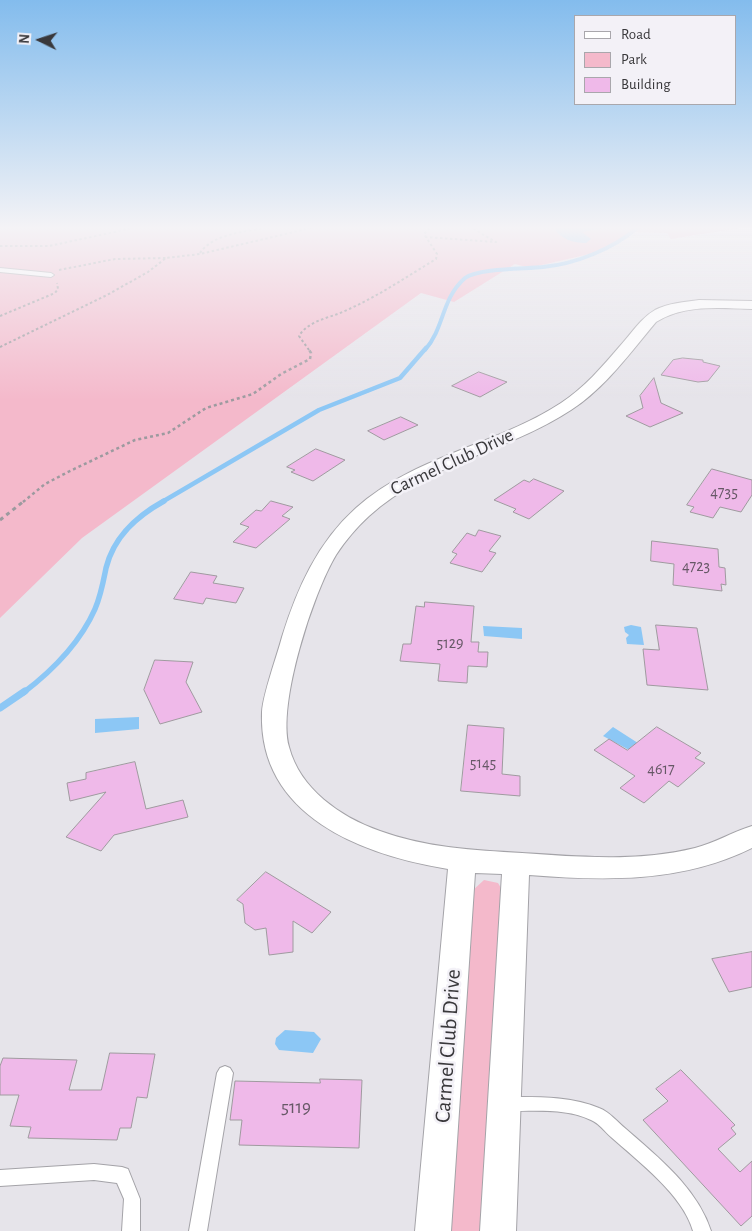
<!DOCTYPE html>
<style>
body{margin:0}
#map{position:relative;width:752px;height:1231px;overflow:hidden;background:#e6e4ea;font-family:"Alegreya Sans",sans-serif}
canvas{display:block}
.legend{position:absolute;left:574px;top:15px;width:162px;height:90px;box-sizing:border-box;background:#f3f1f7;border:1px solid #a9a7ac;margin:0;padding:6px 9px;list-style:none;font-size:15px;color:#39383b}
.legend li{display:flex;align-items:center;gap:10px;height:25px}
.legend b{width:25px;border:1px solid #a9a7ac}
.north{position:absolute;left:15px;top:15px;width:50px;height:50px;-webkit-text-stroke:4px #f3f1f7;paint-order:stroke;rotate:274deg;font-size:14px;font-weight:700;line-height:20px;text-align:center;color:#39383b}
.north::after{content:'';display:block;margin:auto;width:18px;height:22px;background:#39383b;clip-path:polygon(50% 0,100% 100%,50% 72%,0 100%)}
</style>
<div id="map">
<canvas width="752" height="1231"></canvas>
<ul class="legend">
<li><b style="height:6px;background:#fff"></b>Road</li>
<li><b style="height:14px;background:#f4b9cb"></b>Park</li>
<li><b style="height:14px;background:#efb9e9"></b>Building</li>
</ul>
<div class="north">N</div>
</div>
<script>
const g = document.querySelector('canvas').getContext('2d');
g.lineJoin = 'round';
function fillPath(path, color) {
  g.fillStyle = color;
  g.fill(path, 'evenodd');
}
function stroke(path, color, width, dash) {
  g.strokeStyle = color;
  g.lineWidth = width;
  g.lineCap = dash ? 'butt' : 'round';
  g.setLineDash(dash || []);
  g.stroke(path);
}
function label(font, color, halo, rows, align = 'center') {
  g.font = font + ' "Alegreya Sans",sans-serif';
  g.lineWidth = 5;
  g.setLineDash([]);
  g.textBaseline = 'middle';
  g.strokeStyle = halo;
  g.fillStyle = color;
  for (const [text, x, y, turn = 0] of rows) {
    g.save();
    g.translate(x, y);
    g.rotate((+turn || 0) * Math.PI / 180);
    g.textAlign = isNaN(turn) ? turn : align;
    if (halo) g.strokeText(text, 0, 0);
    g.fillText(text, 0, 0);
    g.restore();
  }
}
fillPath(new Path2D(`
 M0 228H740L671 239 667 233 632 232 607 250 529 268 515 264 454 302 421 293 82 538 0 618Z
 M484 880 498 883 507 898 488 1231H450L472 891Z`), '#f4b9cb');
fillPath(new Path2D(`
 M554 228H604L582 232 591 239 586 243C574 243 560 239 554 228Z
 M631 625 641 627 644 645 627 644 626 638 629 635 625 632 624 627Z
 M483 626 522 628V639L484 636Z
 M139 717V729L95 733V719Z
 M613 727 641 745 633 752 603 736Z
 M285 1030 314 1032 321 1039 313 1053 279 1050 275 1044 276 1038Z`), '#8cc7f5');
stroke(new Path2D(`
 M425 350C445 327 441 299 465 278 478 268 526 269 543 267 575 264 613 249 637 228`), '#8cc7f5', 4);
stroke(new Path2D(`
 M162 502 319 410 400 378 426 348`), '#8cc7f5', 4.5);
stroke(new Path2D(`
 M23 693C52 671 80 643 95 609 101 595 103 583 106 568 114 536 137 516 164 501`), '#8cc7f5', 5.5);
stroke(new Path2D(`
 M0 708 25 691`), '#8cc7f5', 7);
const building = new Path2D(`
 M683 358 703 360V362L720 366 708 381 698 382 661 375 673 360Z
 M479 372 507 382 480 397 452 386Z
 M654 378 661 403 683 413 650 427 626 416 643 408 640 396Z
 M401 417 418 425 384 440 368 431Z
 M316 449 345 460 313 481 291 472 295 470 287 467Z
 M712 469 752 480V495L741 512 720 507 713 518 690 512 694 507 687 505Z
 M534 479 564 491 529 519 513 512 516 509 494 500 524 480 529 482Z
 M271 501 293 507 282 516 290 519 256 548 233 542 249 527 240 524 256 510 261 511Z
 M479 530 501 536 489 551 496 553 482 572 450 563 457 554 452 552 467 533 475 536Z
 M652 541 718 549 719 567 725 568 726 585 721 584 722 591 673 585 674 564 651 561Z
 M191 572 217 576 213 583 244 588 236 603 206 598 203 604 174 599Z
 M425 602 474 606 471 642H479L478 652H488L487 667 468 666 467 683 438 681 440 664 400 661 403 644H411L416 606 424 607Z
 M656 625 697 628 708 690 647 685 643 649 659 650Z
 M155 660 193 662 186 682 202 712 160 724 144 690Z
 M468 725 504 728 502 774 520 776V796L461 791Z
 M657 727 701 753 695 758 705 763 678 787 669 781 644 803 620 788 635 776 594 750 609 739 627 750Z
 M135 762 146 809 183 800 188 817 114 835 101 851 66 837 106 792 70 801 67 783 86 779V773Z
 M266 872 331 912 312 933 293 921V952L269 955 266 928 255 930 245 923 243 904 237 900Z
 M752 952V987L729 992 712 959Z
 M110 1053 155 1054 147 1098 137 1097 131 1128H120L117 1140 28 1138 31 1127 10 1126 19 1095H0V1066L3 1058 77 1060 69 1090H101Z
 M681 1070 735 1125 731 1128 736 1134 718 1149 740 1172 752 1161V1216L741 1226 643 1120 668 1101 656 1089Z
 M320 1079 362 1080 359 1148 239 1145 242 1120H230L235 1081 320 1083Z`);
fillPath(building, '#efb9e9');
stroke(building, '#9f9a9f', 1);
const service = new Path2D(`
 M0 268 51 273 54 275 51 277 0 272Z
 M225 1066 230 1068 233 1073 207 1231H189L217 1073 220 1068Z
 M508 1097C539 1097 570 1096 599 1108 610 1112 617 1122 626 1129 659 1158 697 1188 711 1231H693C683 1195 639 1162 611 1137 605 1132 599 1123 591 1120 567 1108 534 1111 508 1111L502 1109 500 1104 502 1099Z
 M94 1164 122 1167 128 1169 140 1199V1231H122L124 1199 117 1183 94 1180 0 1186V1170Z`);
const minor = new Path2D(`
 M699 300 752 301V309C720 308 684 304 656 322 630 353 605 388 571 410 507 452 426 464 369 516 357 527 345 541 336 555 313 593 277 704 289 747 300 789 340 817 380 831 427 848 473 850 522 853 580 857 638 862 695 848 715 843 732 832 752 826V848C682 883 605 881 529 875L516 1231H480L502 874 475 873 451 1231H415L448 869C362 855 258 816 262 712 263 694 277 656 282 637 297 589 317 543 356 508 414 456 497 445 561 403 584 388 603 366 620 346 631 334 641 318 655 310 668 303 685 302 699 300Z`);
stroke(service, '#a4a3a8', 2);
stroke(minor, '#a4a3a8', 2);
stroke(new Path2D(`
 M425 237 496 242 472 228
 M0 246H49L133 228
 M200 253C213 234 243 232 264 228
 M59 270 115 259 166 258
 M0 316 55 293 58 289 57 283
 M0 347 107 295 148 272 166 258 200 254 311 228
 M309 350 299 336C306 324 322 319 335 315 371 301 403 279 436 259L437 254 424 234 430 228`), '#9c9a9f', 2, [2.5, 2.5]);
stroke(new Path2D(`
 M23 502 45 484 70 471 135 440 168 433 206 408 253 394 281 374 310 359 311 353 308 348`), '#9c9a9f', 2.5, [3, 3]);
stroke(new Path2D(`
 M0 520 24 501`), '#9c9a9f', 3, [4, 4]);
fillPath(service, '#fff');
fillPath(minor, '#fff');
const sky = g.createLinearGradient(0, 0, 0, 400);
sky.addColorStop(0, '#83bced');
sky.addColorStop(0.57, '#f4f3f6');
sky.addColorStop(1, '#f4f3f600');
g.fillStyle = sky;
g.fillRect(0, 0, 752, 400);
label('16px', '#665866', null, [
 ["4735",724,492],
 ["4723",696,566],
 ["5129",450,643],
 ["5145",483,763],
 ["4617",661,769]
]);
label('19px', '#39383b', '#f3f1f7', [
 ["Carmel Club Drive",452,462,-25]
]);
label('19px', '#665866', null, [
 ["5119",296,1107]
]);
label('22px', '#39383b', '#f3f1f7', [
 ["Carmel Club Drive",448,1046,-86]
]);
</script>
